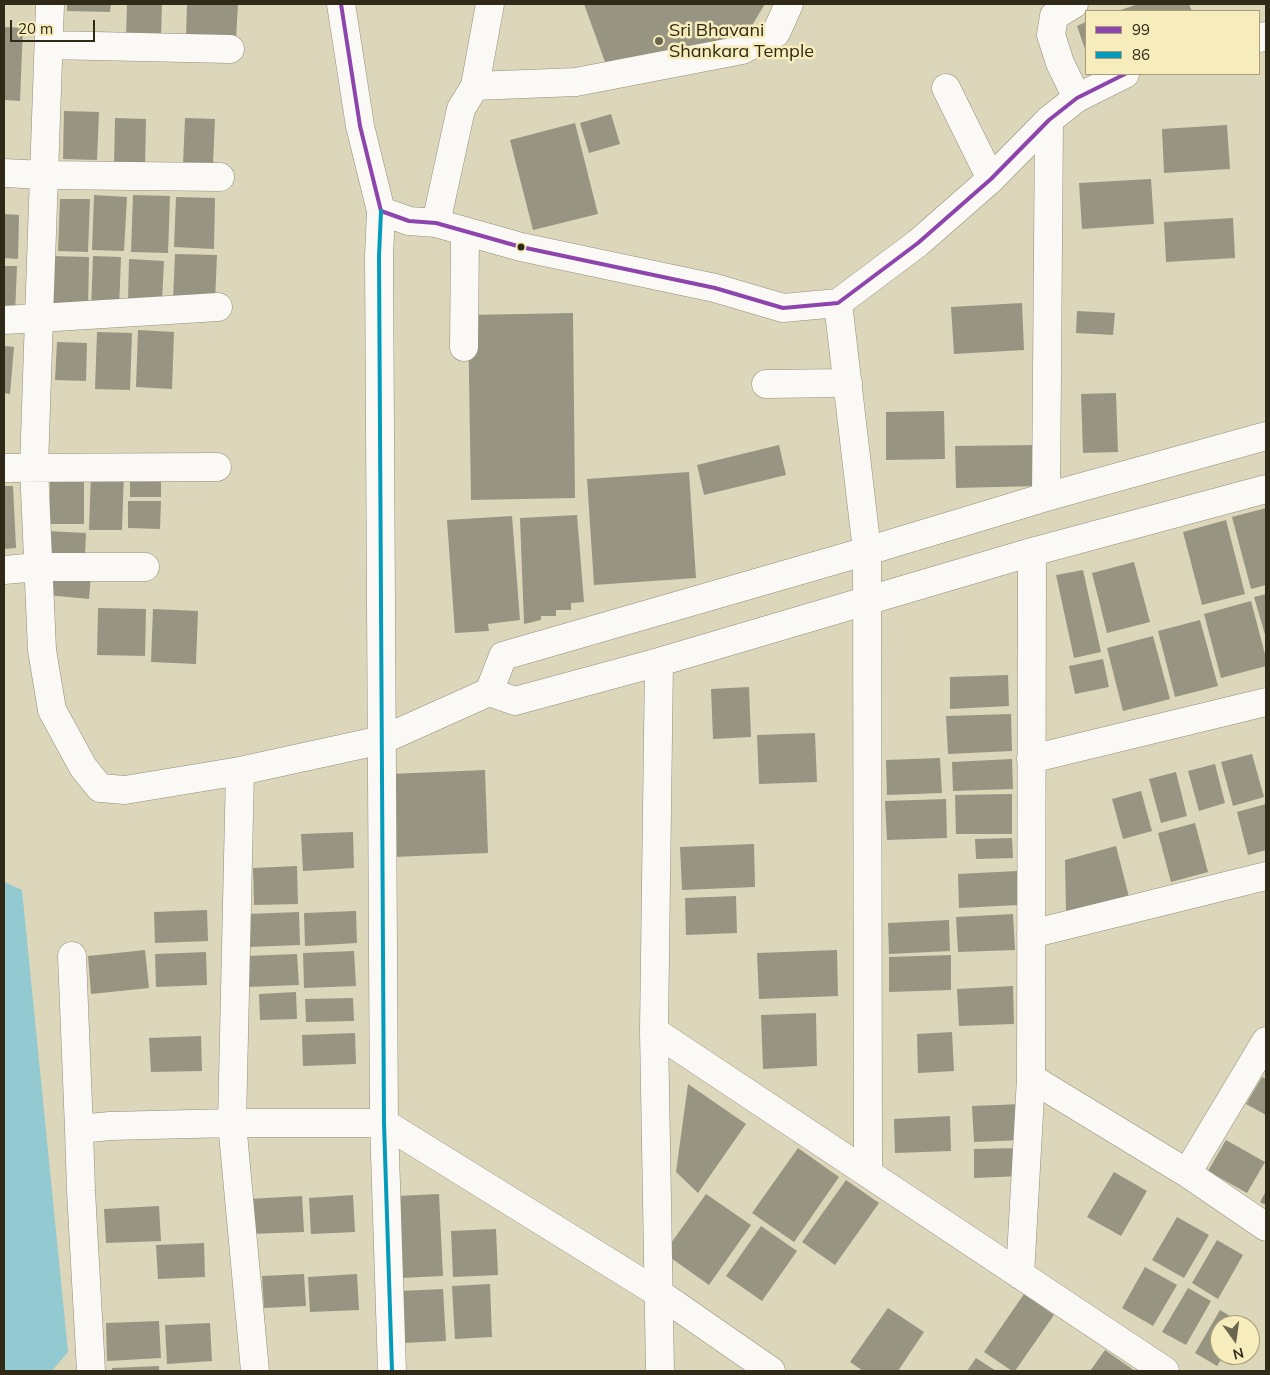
<!DOCTYPE html>
<style>
body{margin:0}
#map{position:relative;width:1270px;height:1375px;overflow:hidden;background:#dcd6bb;font-family:Mulish,sans-serif}
canvas{display:block}
.frame{position:absolute;inset:0;border:5px solid #2e2a17;pointer-events:none}
.legend{position:absolute;left:1085px;top:10px;width:175px;height:65px;box-sizing:border-box;background:#f7ecbb;border:1px solid #a79e79;margin:0;padding:6px 9px;list-style:none;font-size:15px;color:#2e2a17}
.legend li{display:flex;align-items:center;gap:10px;height:25px}
.legend b{width:25px;border:1px solid #a79e79}
.north{position:absolute;left:1210px;top:1315px;width:50px;height:50px;box-sizing:border-box;background:#f7ecbb;border:1px solid #a79e79;border-radius:50%;rotate:166deg;font-size:14px;font-weight:700;line-height:20px;text-align:center;color:#2e2a17}
.north::after{content:'';display:block;margin:auto;width:18px;height:22px;background:#6b6650;clip-path:polygon(50% 0,100% 100%,50% 72%,0 100%)}
.scale{position:absolute;left:10px;top:20px;width:85px;height:22px;box-sizing:border-box;border:2px solid #2e2a17;border-top:0;padding-left:6px;font-size:15px;line-height:18px;white-space:nowrap;color:#2e2a17;-webkit-text-stroke:4px #f7ecbb;paint-order:stroke}
</style>
<div id="map">
<canvas width="1270" height="1375"></canvas>
<div class="frame"></div>
<ul class="legend">
<li><b style="height:6px;background:#8e44ad"></b>99</li>
<li><b style="height:6px;background:#059cbc"></b>86</li>
</ul>
<div class="north">N</div>
<div class="scale">20 m</div>
</div>
<script>
const g = document.querySelector('canvas').getContext('2d');
g.lineJoin = 'round';
function fillPath(path, color) {
  g.fillStyle = color;
  g.fill(path, 'evenodd');
}
function stroke(path, color, width, dash) {
  g.strokeStyle = color;
  g.lineWidth = width;
  g.lineCap = dash ? 'butt' : 'round';
  g.setLineDash(dash || []);
  g.stroke(path);
}
function label(font, color, halo, rows, align = 'center') {
  g.font = font + ' Mulish,sans-serif';
  g.lineWidth = 5;
  g.setLineDash([]);
  g.textBaseline = 'middle';
  g.strokeStyle = halo;
  g.fillStyle = color;
  for (const [text, x, y, turn = 0] of rows) {
    g.save();
    g.translate(x, y);
    g.rotate((+turn || 0) * Math.PI / 180);
    g.textAlign = isNaN(turn) ? turn : align;
    if (halo) g.strokeText(text, 0, 0);
    g.fillText(text, 0, 0);
    g.restore();
  }
}
fillPath(new Path2D(`
 M4 882 22 890 68 1352 52 1371H4Z`), '#93c9d0');
fillPath(new Path2D(`
 M67 4H111L110 12 67 11Z
 M127 4H162L161 39 126 37Z
 M187 4H238L236 39 186 37Z
 M584 4H765L751 27 690 55 609 73Z
 M1138 4H1189L1192 11H1118Z
 M1086 22V52L1077 26Z
 M4 27 23 28 20 101 4 100Z
 M64 111 99 112 97 160 63 159Z
 M611 114 620 144 589 153 580 123Z
 M115 118 146 119 145 167 114 166Z
 M185 118 215 119 213 165 183 164Z
 M575 123 598 214 533 230 510 140Z
 M1227 125 1230 169 1164 173 1162 129Z
 M1151 179 1154 224 1082 229 1079 183Z
 M94 195 127 197 124 251 92 250Z
 M133 195 170 196 168 253 131 252Z
 M176 197 215 198 214 249 174 247Z
 M60 199H90L88 252 58 251Z
 M4 214 19 215 18 259 4 258Z
 M1233 218 1235 258 1166 262 1164 222Z
 M175 254 217 255 215 301 173 300Z
 M52 256 89 257 88 313 50 312Z
 M93 256 121 257 119 310 91 309Z
 M129 259 164 261 162 302 128 301Z
 M4 266H17L15 315 4 314Z
 M1022 303 1024 350 954 354 951 307Z
 M1077 311 1115 313 1113 335 1076 333Z
 M573 313 575 498 471 500 468 315Z
 M138 330 174 332 172 389 136 387Z
 M97 332 132 333 130 390 95 389Z
 M57 342 87 343 86 381 55 380Z
 M4 346 14 347 10 394 4 393Z
 M1116 393 1118 452 1083 453 1081 394Z
 M944 411 945 459 886 460V412Z
 M779 445 786 475 704 495 697 465Z
 M1037 445 1038 486 956 488 955 446Z
 M50 469H84V524H50Z
 M91 472H124L122 530H89Z
 M130 472H161V497H130Z
 M689 472 696 578 594 585 587 479Z
 M4 486H13L16 548 4 549Z
 M128 501H161L160 529 128 528Z
 M1266 508V585L1251 589 1232 517Z
 M577 515 584 602 571 603V610H556V616H541V620L524 624 520 518Z
 M512 516 520 620 488 624 489 631 455 633 447 520Z
 M1226 520 1245 594 1202 605 1183 532Z
 M46 531 86 533 85 556 45 554Z
 M1134 562 1150 622 1107 633 1092 573Z
 M1083 570 1101 652 1074 658 1056 575Z
 M50 571 91 575 89 599 47 595Z
 M1266 594V638L1254 597Z
 M1251 601 1266 658V666L1221 678 1204 614Z
 M98 608 146 609 145 656 97 655Z
 M153 609 198 611 196 664 151 662Z
 M1200 620 1218 686 1175 697 1158 631Z
 M1153 636 1170 699 1123 711 1107 648Z
 M1103 659 1109 687 1075 694 1069 666Z
 M1008 675 1009 706 950 709V677Z
 M749 687 751 737 713 739 711 689Z
 M1011 714 1012 751 948 754 946 716Z
 M815 733 817 782 759 784 757 735Z
 M1252 754 1264 797 1233 806 1221 762Z
 M940 758 942 793 887 795 886 760Z
 M1012 759 1013 789 953 791 952 762Z
 M1215 764 1225 803 1199 811 1188 771Z
 M485 770 488 853 393 857 390 774Z
 M1176 772 1187 816 1161 823 1149 779Z
 M1141 791 1152 831 1123 839 1112 799Z
 M1012 794V834H956L955 795Z
 M946 799 947 838 887 840 885 801Z
 M1266 804V850L1248 855 1237 812Z
 M1195 823 1208 872 1171 882 1158 833Z
 M353 832 354 868 303 871 301 834Z
 M1012 838 1013 858 976 859 975 839Z
 M754 844 755 887 682 890 680 847Z
 M1116 846 1129 897 1066 913 1065 860Z
 M297 866 298 904 254 905 253 868Z
 M1017 871 1018 905 959 908 958 874Z
 M736 896 737 933 686 935 685 898Z
 M207 910 208 941 155 943 154 912Z
 M356 911 357 943 305 946 304 913Z
 M299 912 300 945 248 947 247 914Z
 M1013 914 1015 950 958 952 956 917Z
 M949 920 950 951 889 954 888 923Z
 M145 950 149 988 91 994 88 956Z
 M837 950 838 996 759 999 757 953Z
 M354 951 356 986 304 988 303 953Z
 M206 952 207 985 156 987 155 954Z
 M297 954 299 985 247 987V956Z
 M951 955V990L889 992V957Z
 M1013 986 1014 1024 959 1026 957 989Z
 M296 992 297 1019 260 1020 259 994Z
 M353 998 354 1021 306 1022 305 999Z
 M816 1013 817 1066 763 1069 761 1015Z
 M952 1032 954 1071 918 1073 917 1034Z
 M355 1033 356 1064 303 1066 302 1035Z
 M201 1036 202 1071 151 1072 149 1038Z
 M1262 1077 1266 1079V1115L1246 1104Z
 M688 1084 746 1124 698 1193 676 1172Z
 M1022 1104 1023 1140 974 1142 972 1106Z
 M950 1116 951 1151 895 1153 894 1119Z
 M1226 1140 1265 1162 1247 1193 1208 1171Z
 M798 1148 839 1177 794 1242 752 1213Z
 M1020 1148 1022 1176 974 1178V1149Z
 M1114 1172 1147 1191 1121 1236 1087 1217Z
 M846 1180 879 1203 835 1265 802 1242Z
 M1266 1191V1205L1260 1202Z
 M439 1194 443 1276 400 1278 396 1196Z
 M706 1194 751 1225 709 1285 664 1253Z
 M353 1195 355 1232 311 1234 309 1198Z
 M302 1196 304 1232 249 1234 248 1199Z
 M159 1206 161 1241 106 1243 104 1209Z
 M1177 1217 1209 1235 1184 1278 1152 1260Z
 M761 1226 797 1251 762 1301 726 1276Z
 M496 1229 498 1275 453 1277 451 1231Z
 M1217 1240 1243 1255 1218 1299 1192 1283Z
 M204 1243 205 1277 158 1279 156 1245Z
 M1145 1267 1177 1285 1153 1326 1122 1308Z
 M304 1274 306 1306 264 1308 262 1276Z
 M357 1274 359 1310 310 1312 308 1277Z
 M490 1284 492 1337 455 1339 452 1286Z
 M1188 1288 1211 1301 1186 1345 1162 1332Z
 M443 1289 446 1341 403 1343 400 1291Z
 M1024 1294 1054 1315 1015 1371H1012L984 1352Z
 M888 1308 924 1332 898 1371H863L850 1362Z
 M1220 1310 1242 1323 1241 1325H1220V1355H1224L1217 1366 1195 1353Z
 M159 1321 161 1358 107 1361 106 1323Z
 M210 1323 212 1361 167 1364 165 1325Z
 M1105 1350 1135 1371H1090Z
 M976 1358 996 1371H967Z
 M159 1366V1371H112V1368Z`), '#979581');
const minor = new Path2D(`
 M1074 4 1054 16 1051 35 1060 63 1077 98
 M49 45 230 49
 M475 86 576 82 742 50 776 33 789 4
 M946 88 991 179
 M4 173 44 175 220 177
 M381 211 379 256 384 1123 392 1371
 M436 223 461 109 475 86 490 4
 M838 303 867 551 868 1173
 M218 307 39 318 34 467 42 650 52 710 83 767 100 788 125 790 240 771 382 740 489 692 515 701 659 662 1032 552 1266 489
 M4 320 39 318 50 4
 M464 347 465 232
 M766 384 848 383
 M4 468 217 467
 M1046 497 1049 120
 M4 570 38 567H145
 M659 662 654 1031 660 1371
 M489 692 503 656 867 551 1046 497 1266 436
 M1031 759 1266 702
 M240 771 232 1123 255 1371
 M1031 934 1266 876
 M72 956 79 1129
 M654 1031 1165 1371
 M1031 1078 1187 1173 1266 1227
 M1187 1173 1266 1041
 M1020 1275 1031 1078 1032 552
 M91 1371 81 1191 79 1129 110 1126 232 1123H384L660 1294 771 1371`);
const major = new Path2D(`
 M341 4 360 126 381 211 409 221 436 223 521 247 715 288 783 308 838 303 918 243 991 179 1049 120 1077 98 1125 74
 M1259 38 1266 36`);
stroke(minor, '#928d79', 29);
stroke(major, '#928d79', 29);
stroke(minor, '#faf9f5', 28);
stroke(major, '#faf9f5', 28);
stroke(new Path2D(`
 M341 4 360 126 381 211 409 221 436 223 521 247 715 288 783 308 838 303 918 243 991 179 1049 120 1077 98 1125 74`), '#8e44ad', 4);
stroke(new Path2D(`
 M381 211 379 256 384 1123 392 1371`), '#059cbc', 4);
for (const [x, y, r, color] of [
 [659,41,5,"#6b6650"],
 [521,247,4.5,"#2e2a17"]
]) {
  const dot = new Path2D();
  dot.arc(x, y, r, 0, 2 * Math.PI);
  g.fillStyle = color;
  g.fill(dot);
  stroke(dot, '#f7ecbb', 2);
}
label('18px', '#2e2a17', '#f7ecbb', [
 ["Sri Bhavani",669,31],
 ["Shankara Temple",669,52]
], 'left');
</script>
